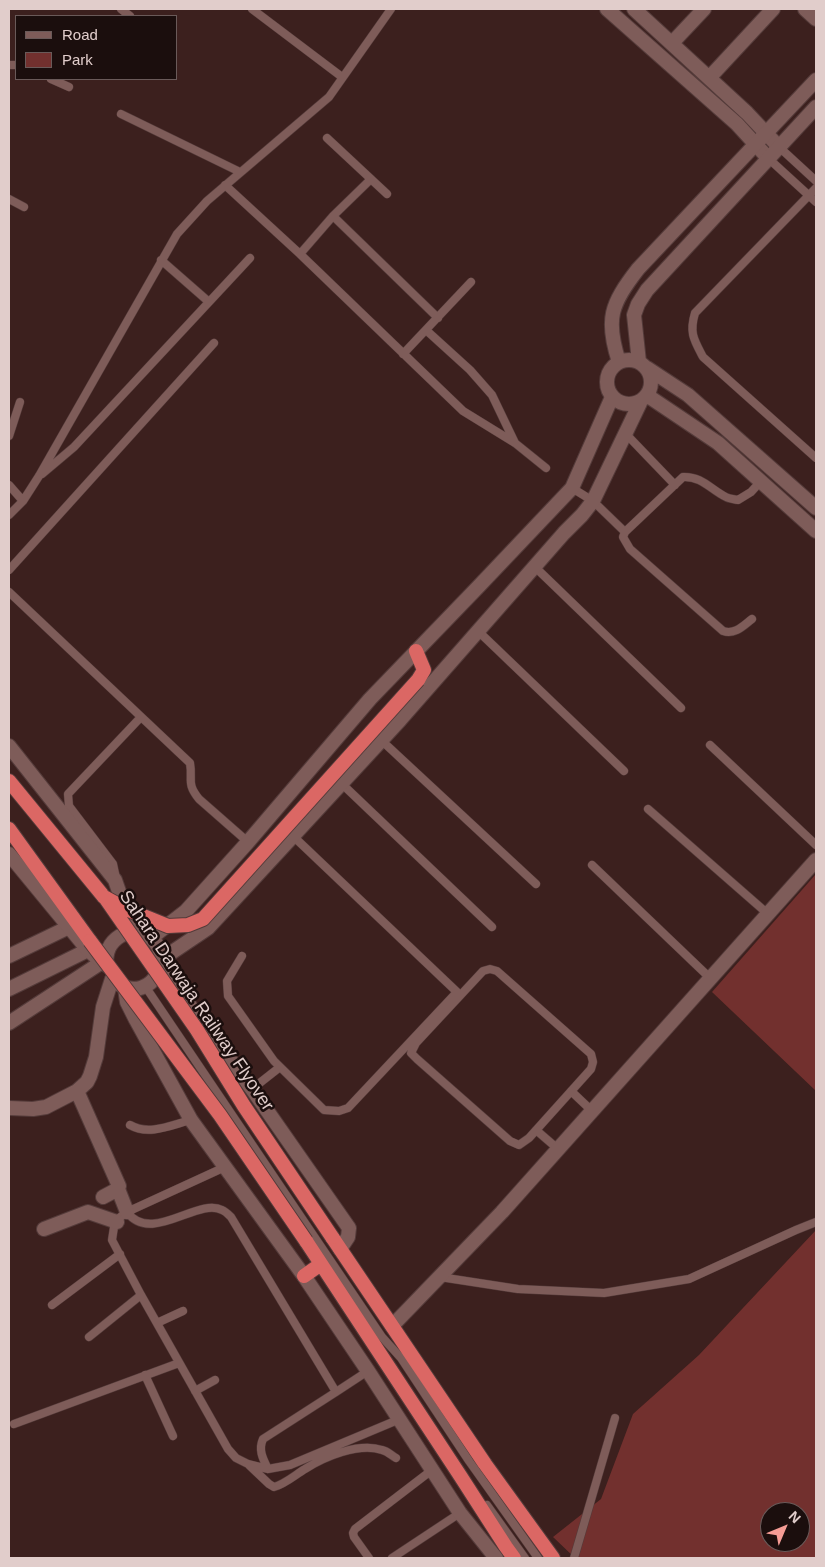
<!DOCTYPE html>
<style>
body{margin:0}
#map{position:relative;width:825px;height:1567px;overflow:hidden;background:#3c201e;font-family:Arial,sans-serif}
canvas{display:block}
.frame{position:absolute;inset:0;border:10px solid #e1cdcb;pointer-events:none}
.legend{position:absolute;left:15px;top:15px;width:162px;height:65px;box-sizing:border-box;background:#1b0e0d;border:1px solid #6a5a59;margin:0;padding:6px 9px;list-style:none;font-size:15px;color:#e1cdcb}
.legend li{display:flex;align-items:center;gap:10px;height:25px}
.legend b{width:25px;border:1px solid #6a5a59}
.north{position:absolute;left:760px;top:1502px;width:50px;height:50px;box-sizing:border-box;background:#1b0e0d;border:1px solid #6a5a59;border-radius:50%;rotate:45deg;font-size:14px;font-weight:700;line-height:20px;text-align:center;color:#e1cdcb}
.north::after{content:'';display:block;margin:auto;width:18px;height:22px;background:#f59c95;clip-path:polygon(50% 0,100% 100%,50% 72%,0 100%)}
</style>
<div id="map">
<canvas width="825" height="1567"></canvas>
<div class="frame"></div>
<ul class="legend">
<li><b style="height:6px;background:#7e5c59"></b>Road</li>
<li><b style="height:14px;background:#72302e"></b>Park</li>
</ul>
<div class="north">N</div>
</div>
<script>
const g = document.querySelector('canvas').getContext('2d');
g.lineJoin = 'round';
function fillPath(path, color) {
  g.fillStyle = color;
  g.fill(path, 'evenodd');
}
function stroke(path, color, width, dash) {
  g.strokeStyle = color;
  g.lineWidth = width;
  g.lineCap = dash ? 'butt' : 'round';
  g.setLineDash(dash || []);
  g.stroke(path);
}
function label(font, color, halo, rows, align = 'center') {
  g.font = font + ' Arial,sans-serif';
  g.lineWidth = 5;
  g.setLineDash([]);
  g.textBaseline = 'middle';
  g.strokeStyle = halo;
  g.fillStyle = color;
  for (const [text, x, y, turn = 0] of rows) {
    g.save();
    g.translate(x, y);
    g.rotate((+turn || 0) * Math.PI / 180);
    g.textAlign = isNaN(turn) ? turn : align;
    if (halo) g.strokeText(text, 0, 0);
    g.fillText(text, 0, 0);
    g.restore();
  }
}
fillPath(new Path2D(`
 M816 874V1091L712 992Z
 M816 1230V1558H575L553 1537 601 1499 633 1414 699 1355ZM770 1512H800V1542H770Z`), '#72302e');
const service = new Path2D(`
 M121 9 130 16
 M252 9 342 77
 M9 65H16
 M51 79 69 87
 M121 114 240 172
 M327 138 387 194
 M779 147 816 181
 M769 159 816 202
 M225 185 300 254 463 411 515 443 546 468
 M816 188 695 313C689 333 694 340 703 357L816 458
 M9 199 24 207
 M333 216 438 318
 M300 254 333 216 371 179
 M161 260 209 302
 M426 330 470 370 492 395 515 443
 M403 354 471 282
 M626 434 675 485
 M9 436 20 402
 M42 474 74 447 250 258
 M9 485 23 501
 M572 488 593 501 625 532
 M9 515 23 501 39 476 177 234 207 201 329 97 391 9
 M535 567 681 708
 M9 570 214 343
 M9 592 190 763C193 780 186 783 199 799L248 842
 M752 619C743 626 735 635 723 631L630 549 623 537 625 532 683 477C702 476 711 490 726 497 729 499 734 499 738 500L751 492 761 481
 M478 631 624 771
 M381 740 536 884
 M710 745 816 845
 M341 783 492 927
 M648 809 768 914
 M592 865 710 978
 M116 878 113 864 69 806 68 794 141 717
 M242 956 227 981 228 996 274 1061 324 1110 339 1111 348 1108 457 992 293 836
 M490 969 497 971 591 1054 593 1062 591 1069 529 1138 519 1145 510 1141 417 1059 411 1053 416 1043 483 971Z
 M145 986 382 1337 401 1358 469 1461 538 1558
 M252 1089 280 1067
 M571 1091 592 1111
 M130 1125C149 1136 171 1125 191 1120
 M536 1130 558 1149
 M225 1167 127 1212 119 1218 114 1227 112 1240 141 1295 228 1449 236 1458 248 1464 268 1469 290 1465 400 1419
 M127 1212C151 1245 198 1197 222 1210 225 1211 229 1215 231 1217L336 1392 368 1371
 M440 1277 518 1289 604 1293 689 1279 796 1230 816 1222
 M52 1305 120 1254
 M157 1323 183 1311
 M89 1337 141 1295
 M145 1375 173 1436
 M195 1391 215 1380
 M14 1424 179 1363
 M249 1465 269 1484 274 1487C285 1484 295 1475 305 1469 324 1457 359 1442 382 1450 387 1451 391 1455 396 1458
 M268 1469C263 1459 258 1450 263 1439L336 1392
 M487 1505 525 1558
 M369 1558 354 1537 353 1533 355 1529 432 1470
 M392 1558 460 1513
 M574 1558 615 1418`);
const minor = new Path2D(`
 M607 9 737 124 769 159
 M634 9 747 113 779 147
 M805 9 816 19
 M672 43 704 9
 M709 78 773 9
 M9 956 69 927
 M9 989 88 950
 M9 1023 102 962
 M77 1091 119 1186 118 1189 127 1212
 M9 1108 33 1109 46 1107 77 1091 87 1082 90 1076 96 1057 103 1007 112 979
 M103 1197 118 1189
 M44 1229 88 1212 117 1222
 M392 1326 502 1212 816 860`);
const tertiary = new Path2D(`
 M607 382a22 22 0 1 1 44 0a22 22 0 1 1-44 0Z
 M619 362C605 319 611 304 638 269L816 80
 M639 362 634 315 638 304 647 290 816 107
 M647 368 688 395 816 508
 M648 396 718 443 816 531
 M9 746 115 880 133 932
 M9 854 88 950 104 964
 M151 938 186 911 248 842 370 699 479 586 572 488 612 397
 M162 959 208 928 400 720 564 533 582 515 593 501 640 403
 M106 965C106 952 109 943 120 936 127 932 136 931 143 934 181 949 153 1007 117 983
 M163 970 252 1089 349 1228 348 1237 340 1249
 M125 988 127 1002 136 1020 191 1120 304 1276 368 1371 460 1513 496 1558`);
const trunk = new Path2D(`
 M416 651 424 670 418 680
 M9 781 104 897
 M9 829 90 941
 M332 1237 485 1464 553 1558
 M306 1241 461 1477 506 1547 514 1558
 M304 1276 321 1264`);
stroke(service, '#543b3a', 9);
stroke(minor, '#543b3a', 16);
stroke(tertiary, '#543b3a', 16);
stroke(trunk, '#543b3a', 16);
stroke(service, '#7e5c59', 8);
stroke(minor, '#7e5c59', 14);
stroke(tertiary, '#7e5c59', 14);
stroke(trunk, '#db6764', 14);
const trunkBridge = new Path2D(`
 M104 897 126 909 168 926 188 925 203 919 418 680
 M106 899 197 1030 244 1106 332 1237
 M90 941 220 1115 306 1241`);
stroke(trunkBridge, '#543b3a', 16, []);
stroke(trunkBridge, '#db6764', 14);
label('18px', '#e1cdcb', '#1b0e0d', [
 ["Sahara Darwaja Railway Flyover",196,1001,56]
]);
</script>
